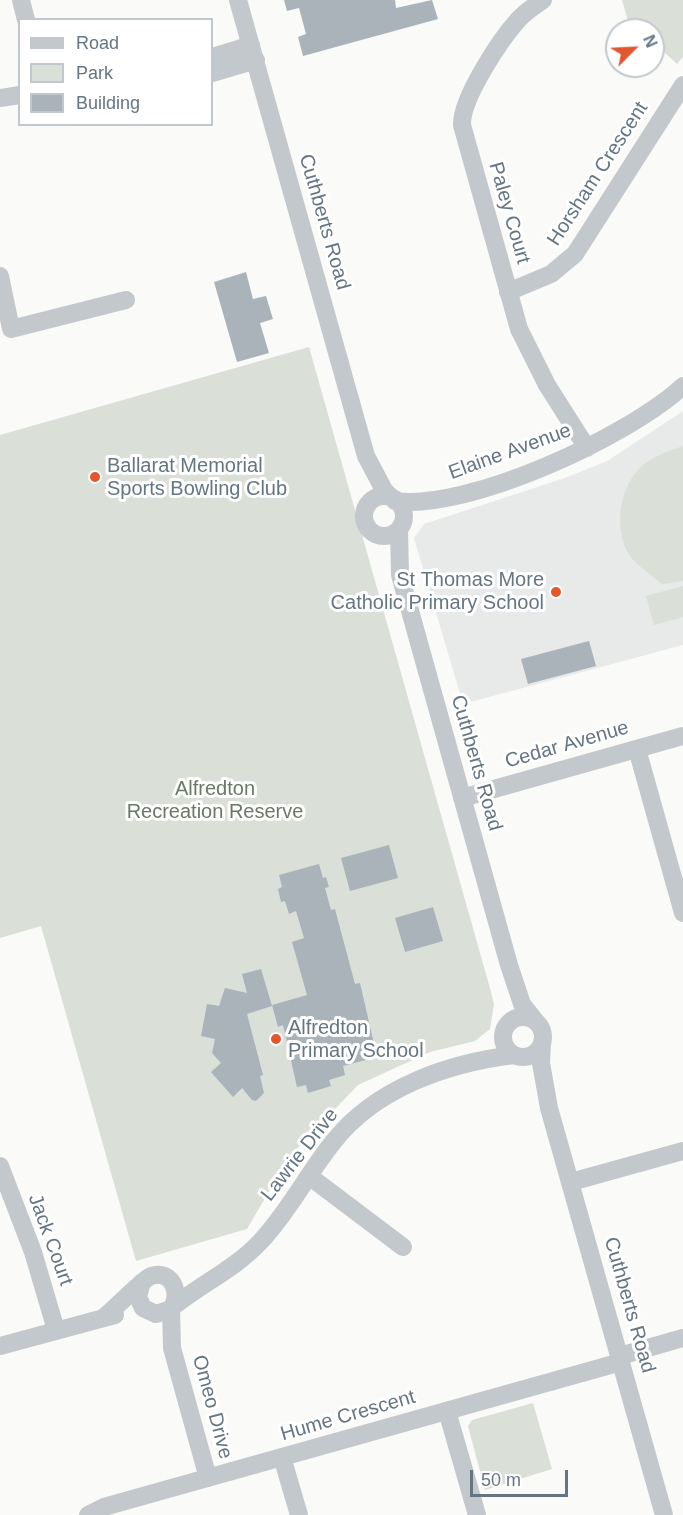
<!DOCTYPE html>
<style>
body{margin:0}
#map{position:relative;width:683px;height:1515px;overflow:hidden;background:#fafaf8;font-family:Helvetica,sans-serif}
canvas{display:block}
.legend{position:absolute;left:18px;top:18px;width:195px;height:108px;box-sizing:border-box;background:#fff;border:2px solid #c1c8cd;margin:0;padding:8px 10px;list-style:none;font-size:18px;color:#657683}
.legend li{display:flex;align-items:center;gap:12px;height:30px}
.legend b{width:30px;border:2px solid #c1c8cd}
.north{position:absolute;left:605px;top:18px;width:60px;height:60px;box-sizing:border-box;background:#fff;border:2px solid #c1c8cd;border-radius:50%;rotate:66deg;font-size:16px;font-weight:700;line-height:24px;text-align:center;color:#657683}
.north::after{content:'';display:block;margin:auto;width:21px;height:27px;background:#e4572e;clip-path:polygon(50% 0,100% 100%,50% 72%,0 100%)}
.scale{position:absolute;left:470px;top:1470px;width:98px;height:27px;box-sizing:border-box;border:3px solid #657683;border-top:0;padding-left:8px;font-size:18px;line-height:21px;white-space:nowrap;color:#657683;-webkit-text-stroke:4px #fff;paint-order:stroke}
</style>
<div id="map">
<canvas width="683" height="1515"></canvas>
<ul class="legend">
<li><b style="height:8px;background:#c3c8cc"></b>Road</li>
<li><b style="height:16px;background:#dadfd7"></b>Park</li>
<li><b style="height:16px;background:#aab3b9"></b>Building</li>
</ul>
<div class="north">N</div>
<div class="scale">50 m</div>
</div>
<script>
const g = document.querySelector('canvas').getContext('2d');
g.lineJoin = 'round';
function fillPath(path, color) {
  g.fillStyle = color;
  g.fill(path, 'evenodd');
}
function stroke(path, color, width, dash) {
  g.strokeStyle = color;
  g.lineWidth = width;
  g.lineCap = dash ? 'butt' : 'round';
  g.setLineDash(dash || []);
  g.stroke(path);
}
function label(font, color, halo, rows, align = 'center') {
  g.font = font + ' Helvetica,sans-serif';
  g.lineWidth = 6;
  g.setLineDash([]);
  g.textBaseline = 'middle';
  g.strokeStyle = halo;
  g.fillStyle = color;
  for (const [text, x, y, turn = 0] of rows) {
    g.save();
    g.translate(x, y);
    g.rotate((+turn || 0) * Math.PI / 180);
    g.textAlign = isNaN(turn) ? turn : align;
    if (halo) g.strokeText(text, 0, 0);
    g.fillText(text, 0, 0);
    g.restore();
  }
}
fillPath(new Path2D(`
 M683 411V645L463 704 414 538 424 524 565 478 607 461Z`), '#e8e9e9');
fillPath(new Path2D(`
 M622 0H683V57L677 64 653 42V30H640L627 18Z
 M309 347 491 992 494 1004 490 1029 475 1041 430 1052 358 1085 289 1157 247 1229 136 1261 41 926 0 938V435Z
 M683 446V581L662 584C652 575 634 564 628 553 614 527 619 486 642 466 654 456 668 451 683 446Z
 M683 586V617L654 625 646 596Z
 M533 1403 552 1469 485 1490 468 1426 472 1420Z`), '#dadfd7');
fillPath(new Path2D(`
 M284 0H395L396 8 432 0 438 19 303 56 298 37 306 34 299 8 287 11Z
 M246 272 253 299 266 296 273 319 260 323 269 353 237 362 214 282Z
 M589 641 596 666 528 684 521 659Z
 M389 845 398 878 350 891 341 858Z
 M319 864 323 878 326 877 329 887 325 888 331 910 335 909 355 984 360 983 377 1057 343 1066 345 1075 329 1080 331 1086 308 1093 306 1085 297 1087 283 1025 278 1027 272 1005 307 995 292 942 304 938 296 911 289 914 285 901 281 902 278 889 282 887 279 875Z
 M433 907 443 941 405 952 395 918Z
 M261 969 272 1006 247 1014 263 1075 260 1076 264 1093 256 1101 252 1100 242 1088 233 1097 211 1072 221 1063 212 1053 215 1039 201 1036 207 1004 219 1006 225 988 247 993 242 974Z`), '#aab3b9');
stroke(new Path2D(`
 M21 0 26 20
 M238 0 366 456 384 490 393 499
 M543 0C534 6 525 12 518 20 500 40 461 99 462 125L519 329 547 385 587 448
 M212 57 251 45
 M212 73 256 60
 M0 98 20 95
 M0 276 11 329 126 300
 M508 292 551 274 575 254 683 85
 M364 516a20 20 0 1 1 40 0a20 20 0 1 1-40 0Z
 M395 501C469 511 629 436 683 386
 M399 529 400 575 509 965 522 1004 537 1023
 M637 749 683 913
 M462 798 683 736
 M503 1037a20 20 0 1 1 40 0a20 20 0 1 1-40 0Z
 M542 1042 541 1063 549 1108 664 1515
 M0 1166 33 1252 56 1330
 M309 1176 403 1247
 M571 1182 683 1151
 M174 1306C203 1283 236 1268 261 1241 289 1211 308 1173 334 1141 376 1088 448 1063 514 1055
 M171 1309 172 1348 208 1478
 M104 1317C115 1309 143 1279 151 1276 172 1269 182 1294 171 1309L156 1314 143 1308 138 1297 142 1282
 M0 1346 115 1315
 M620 1356 683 1338
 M447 1411 477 1515
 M282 1457 299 1515
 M88 1515 104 1507 621 1362`), '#c3c8cc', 18);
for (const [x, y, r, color] of [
 [95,477,6,"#e4572e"],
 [556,592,6,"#e4572e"],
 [276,1039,6,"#e4572e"]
]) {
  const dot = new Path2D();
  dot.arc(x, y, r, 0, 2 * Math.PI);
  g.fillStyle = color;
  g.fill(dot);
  stroke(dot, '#fff', 2);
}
label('20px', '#657683', '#fff', [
 ["Horsham Crescent",598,174,-57],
 ["Paley Court",509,213,74],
 ["Cuthberts Road",324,222,74],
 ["Elaine Avenue",510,452,-20],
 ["Cedar Avenue",567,745,-16],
 ["Cuthberts Road",476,763,74],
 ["Lawrie Drive",300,1155,-52],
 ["Jack Court",50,1240,70],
 ["Cuthberts Road",629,1305,74],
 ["Omeo Drive",212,1407,75],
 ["Hume Crescent",348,1416,-16]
]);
label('20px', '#657683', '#fff', [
 ["Ballarat Memorial",107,466],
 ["Sports Bowling Club",107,489],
 ["St Thomas More",544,580,"right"],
 ["Catholic Primary School",544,603,"right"],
 ["Alfredton",288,1028],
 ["Primary School",288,1051]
], 'left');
label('20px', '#687a64', '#fff', [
 ["Alfredton",215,789],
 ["Recreation Reserve",215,812]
]);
</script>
